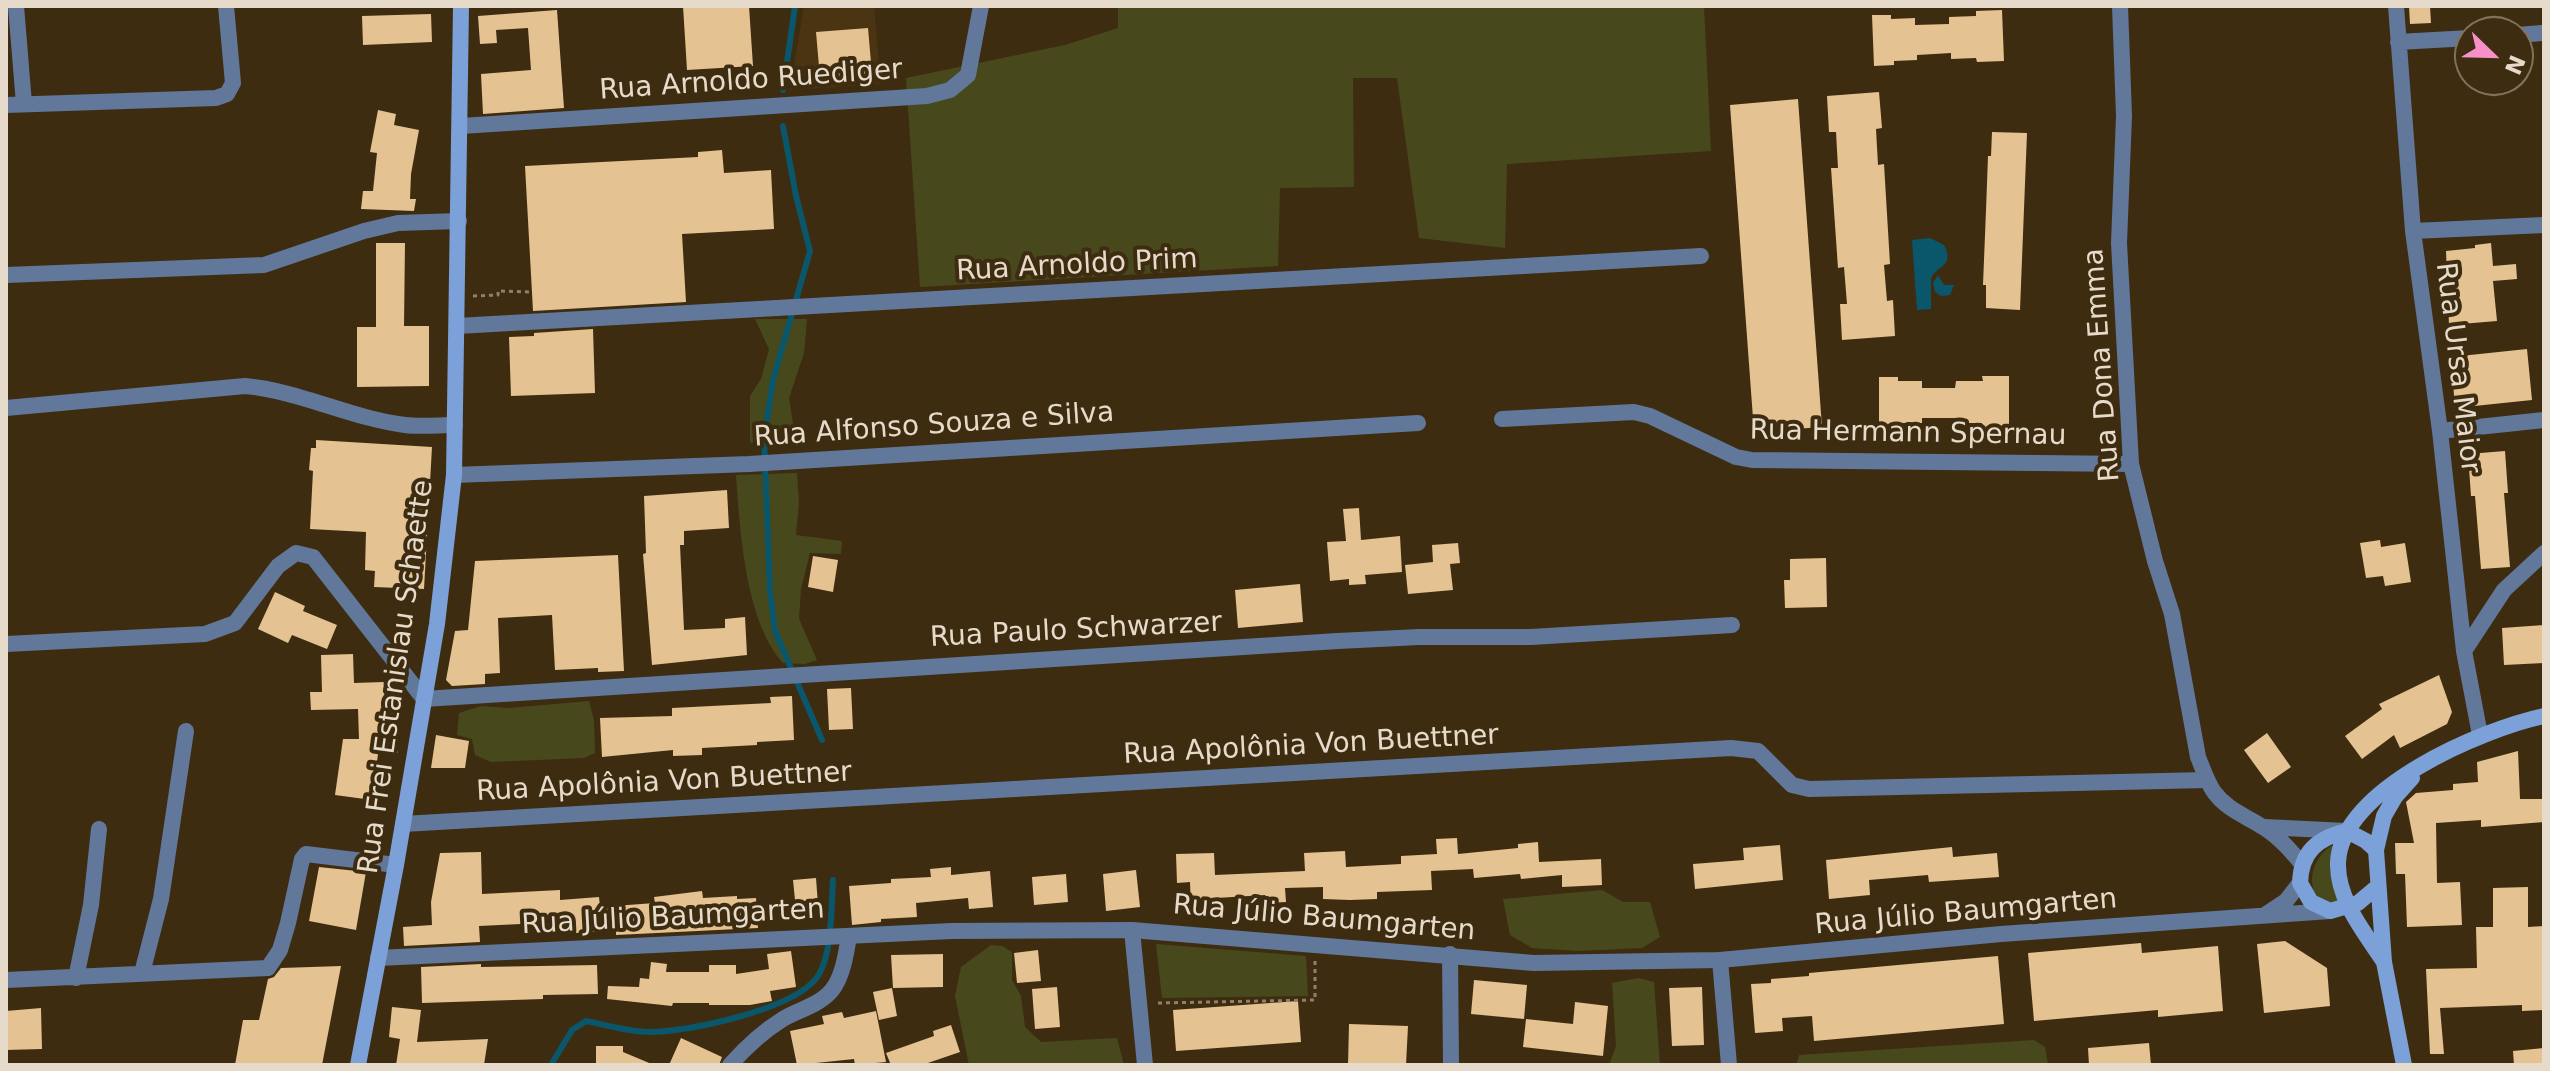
<!DOCTYPE html>
<meta charset="utf-8">
<style>
body{margin:0}
#map{position:relative;width:2550px;height:1071px;overflow:hidden;background:#3e2c11;font-family:"DejaVu Sans",sans-serif}
canvas{display:block}
.frame{position:absolute;inset:0;border:8px solid #e6dbcb;pointer-events:none}
.north{position:absolute;left:2454px;top:16px;width:80px;height:80px;box-sizing:border-box;background:#3e2c11;border:2px solid #81725b;border-radius:50%;rotate:113deg;font-size:22px;font-weight:700;line-height:32px;text-align:center;color:#e6dbcb}
.north::after{content:'';display:block;margin:auto;width:28px;height:36px;background:#f98fc9;clip-path:polygon(50% 0,100% 100%,50% 72%,0 100%)}
</style>
<div id="map">
<canvas width="2550" height="1071"></canvas>
<div class="frame"></div>
<div class="north">N</div>
</div>
<script>
const g = document.querySelector('canvas').getContext('2d');
g.lineJoin = 'round';
function fillPath(path, color) {
  g.fillStyle = color;
  g.fill(path, 'evenodd');
}
function stroke(path, color, width, dash) {
  g.strokeStyle = color;
  g.lineWidth = width;
  g.lineCap = dash ? 'butt' : 'round';
  g.setLineDash(dash || []);
  g.stroke(path);
}
function label(font, color, halo, rows, align = 'center') {
  g.font = font + ' "DejaVu Sans",sans-serif';
  g.lineWidth = 8;
  g.setLineDash([]);
  g.textBaseline = 'middle';
  g.strokeStyle = halo;
  g.fillStyle = color;
  for (const [text, x, y, turn = 0] of rows) {
    g.save();
    g.translate(x, y);
    g.rotate((+turn || 0) * Math.PI / 180);
    g.textAlign = isNaN(turn) ? turn : align;
    if (halo) g.strokeText(text, 0, 0);
    g.fillText(text, 0, 0);
    g.restore();
  }
}
fillPath(new Path2D(`
 M804 6H874L881 84 790 90Z`), '#4a3412');
fillPath(new Path2D(`
 M1118 6H1704L1711 151 1507 164 1505 248 1419 238 1397 78H1353L1354 187 1280 188 1278 266 920 287 906 78 1065 45 1118 28Z
 M755 319H807L804 353 789 398 795 436 750 443V396L761 379 769 349Z
 M797 473 799 503 796 535 842 541 841 554 810 553 801 589 799 619 817 660 805 664 783 663C745 621 740 530 736 475Z
 M589 701 594 720 595 753 584 758 491 762 475 755 472 739 457 735 459 713 481 706 509 708Z
 M2333 845 2335 846 2339 897 2337 903C2300 903 2309 857 2333 845Z
 M1602 890 1623 902H1650L1660 937 1642 948 1578 951 1532 948 1510 935 1503 899Z
 M1156 944 1306 956 1308 996 1162 998Z
 M991 945 1002 946 1012 952V980L1021 996 1025 1027 1041 1042 1117 1038 1124 1065H969L955 996 961 967Z
 M1638 978 1654 982 1660 1065H1609L1616 1046 1612 983Z
 M2034 1040 2045 1047 2048 1065H1796L1799 1055Z`), '#47491d');
fillPath(new Path2D(`
 M1930 238 1944 245C1955 266 1938 265 1931 278V309L1917 310 1912 240Z
 M1938 275 1944 285H1954L1950 295 1941 296 1935 292 1933 283Z`), '#0a566b');
stroke(new Path2D(`
 M783 90 795 6
 M783 126 796 196 810 251 773 380 764 438 770 591 775 631 822 740
 M551 1065 572 1030 586 1021C607 1025 632 1033 653 1032 693 1030 786 1011 814 981 833 961 831 907 833 880`), '#0a566b', 6);
fillPath(new Path2D(`
 M683 6H749L753 66 687 70Z
 M2409 6H2430L2431 23 2410 24Z
 M557 10 564 108 483 114 481 74 531 70 528 28 496 30 497 43 480 44 478 16Z
 M2002 10 2004 61 1977 62 1976 58 1951 59V53L1917 55V60L1894 61V65L1874 66 1872 15H1891V19L1915 18V25L1949 24V17L1976 16V11Z
 M431 14 432 42 363 45 362 16Z
 M868 28 872 74 820 78 816 32Z
 M1879 92 1882 128 1876 129 1878 165 1884 164 1890 264 1884 265 1887 301 1893 300 1895 336 1842 340 1840 304H1847L1844 267 1838 268 1831 168H1838L1836 132H1829L1827 96Z
 M1798 99 1822 427 1754 432 1730 105Z
 M378 110 396 114 394 125 419 130 411 174 410 199H416L414 211 361 209 363 191H373L377 153 370 152Z
 M1992 132 2027 133 2020 310 1986 308V285H1983L1986 210 1988 156H1991Z
 M722 150 724 173 771 170 774 229 682 234 686 302 533 311 525 166 698 157V152Z
 M376 243H405L404 326H429V386L357 387V327H376Z
 M2491 243 2493 266 2516 264 2517 279 2493 281 2497 321 2449 325 2446 251 2475 248V245Z
 M593 329 595 393 511 396 509 337 534 336V333Z
 M2527 349 2532 400 2455 408 2451 357Z
 M1982 376H2009V427L1982 428V423H1957V418H1922V423H1899L1900 428H1879V377H1898V381H1922V388H1955L1956 381H1983Z
 M316 440 432 447 424 589 374 587 375 571 365 570 366 532 310 529 313 471 309 470 311 448H316Z
 M2505 451 2508 493H2504L2510 567 2481 569 2475 496H2471L2468 454Z
 M727 490 729 528 684 531V545H680L684 630 725 628V619L745 617 747 655 652 665 643 554 646 553 644 496Z
 M1359 508 1361 540 1400 536 1402 572 1365 575 1366 584 1349 585V579L1330 581 1327 542 1346 541 1343 509Z
 M2380 540 2381 547 2405 543 2411 582 2385 586 2383 576 2366 578 2360 543Z
 M1458 543 1460 563 1450 564 1453 590 1408 594 1405 565 1433 562 1432 545Z
 M618 555 624 671 598 672V668L555 670 552 615 498 618 500 673 485 674V684L452 686 446 680 455 631 468 630 475 561Z
 M813 556 838 560 833 592 808 587Z
 M1826 558 1827 607 1785 608 1784 580H1790V559Z
 M1300 584 1303 622 1238 628 1235 590Z
 M275 592 305 606 303 611 337 625 327 649 292 635 288 643 258 629Z
 M2544 625V663L2504 665 2502 628Z
 M353 654 354 683 384 682 385 713H397L398 753 378 754 372 800 335 795 343 739H359L358 709 311 710 310 692H322L321 655Z
 M2439 675 2452 712 2447 724 2400 748 2394 735 2362 759 2345 736 2382 709 2379 704Z
 M851 688 853 729 829 730 827 689Z
 M792 696 794 740 757 742V745L702 748V755L673 756V750L602 757 600 718 672 716V708L771 703 770 697Z
 M2267 733 2291 767 2268 783 2244 750Z
 M436 735 469 741 465 768H431Z
 M2518 751 2520 799H2544V822L2481 827V820L2436 823 2437 883 2460 882 2462 925 2407 927 2405 874H2396L2395 843H2414L2406 802 2416 793 2453 790V784L2478 782 2477 762Z
 M1457 838 1458 854 1518 848V844L1538 842 1539 862 1601 859 1602 885 1562 887V875L1521 879 1520 874 1474 878 1473 869 1431 871 1432 890 1377 892V899L1350 900 1323 899V887L1285 888 1286 902 1266 903 1265 895 1216 898V908L1191 910 1190 882 1177 883 1176 854 1214 853 1215 875 1305 871 1304 853 1345 851 1346 867 1401 864V856L1437 854 1436 839Z
 M1780 845 1783 880 1695 889 1693 864 1744 860 1743 848Z
 M1952 847 1953 857 1997 853 1999 877 1929 882 1928 875 1869 880 1870 895 1829 899 1826 860Z
 M481 852 482 894 560 890V900L599 897 600 907 655 903 654 897 702 891 703 898 737 896V899L756 898 758 928 616 935V930L576 933 575 918 521 920V924L479 926 480 942 404 946 403 927 432 925 431 902 440 853Z
 M319 867 366 872 356 930 309 921Z
 M951 867V875L990 871 993 907 969 909 968 898 916 903 917 917 881 919V922L852 925 849 886 891 883V879L931 877 930 869Z
 M1136 870 1140 907 1106 911 1103 874Z
 M1066 874 1068 902 1034 905 1032 877Z
 M816 878 819 918 797 920 793 880Z
 M2528 887V927L2544 926V1010L2522 1011V1005L2440 1008 2444 1054H2430L2426 969 2477 968 2476 927H2493V888Z
 M1919 907 1920 925 1894 927 1893 910Z
 M2285 941 2327 968 2330 1006 2264 1013 2257 944Z
 M2141 943 2142 953 2218 946 2223 1011 2158 1017V1010L2034 1021 2028 953Z
 M1038 950 1041 981 1017 983 1014 953Z
 M791 951 796 987 770 991 772 1001 750 1005H709V1003H673L672 1006 607 999 608 986 639 987 640 978 649 979 651 962 667 964 666 972H709V965H736V974L769 969 767 954Z
 M943 954V987L893 988 891 955Z
 M1998 956 2004 1024 1814 1041 1812 1016 1782 1018 1783 1031 1755 1033 1751 984 1771 983V979L1809 976V973Z
 M481 964V967L597 965 598 994 543 995V999L422 1003 421 967Z
 M341 966 322 1065H235L243 1020H259L268 979 274 977 281 968Z
 M1474 980 1527 985 1524 1019 1471 1014Z
 M1057 987 1060 1027 1035 1029 1032 989Z
 M1702 987 1704 1045 1672 1046 1669 988Z
 M892 988 897 1016 879 1020 873 992Z
 M1298 1001 1301 1042 1176 1051 1173 1010Z
 M1575 1002 1608 1006 1603 1056 1523 1047 1526 1019 1573 1024Z
 M392 1007 421 1010 417 1042 488 1039 484 1065H396L400 1039 389 1037Z
 M41 1008 42 1049 6 1050V1011Z
 M876 1011 886 1062 855 1065 854 1059 797 1065 790 1031 824 1024 822 1016 842 1012 844 1018Z
 M1349 1024 1408 1026 1406 1065H1348Z
 M951 1025 960 1052 922 1065H891L886 1053 934 1036 933 1031Z
 M681 1038 722 1057 719 1065H669Z
 M2149 1043 2151 1065H2089L2088 1048Z
 M596 1046H623V1052L654 1065H596Z
 M2544 1048V1065H2514L2513 1051Z`), '#e5c291');
stroke(new Path2D(`
 M473 296 498 295V291L532 292
 M1158 1003 1315 1000V961`), '#8f806b', 3, [4, 4]);
stroke(new Path2D(`
 M16 6 24 104
 M2396 6 2413 231 2440 431 2464 651 2480 735
 M2518 35 2542 33
 M2398 42 2470 38
 M6 105 216 98 227 94 233 83 226 6
 M461 126 927 96 950 90 968 75 981 6
 M2413 231 2544 225
 M6 275 264 265 364 231 398 223 459 221
 M457 326 1701 256
 M6 408 245 386C300 391 350 418 405 425 421 427 439 425 455 425
 M1502 419 1634 412 1650 416 1736 457 1752 460 2131 464
 M2440 431 2544 420
 M454 475 749 464 1418 423
 M6 644 205 634 235 623 278 566 296 553 313 557 424 699 1338 641 1419 637H1531L1732 625
 M2464 651 2504 590 2544 553
 M403 824 1731 748 1758 751 1792 785 1809 789 2207 780
 M1132 930 1145 1065
 M1450 954 1451 1065
 M1720 960 1729 1065
 M142 973 161 899 186 731
 M76 978 91 905 99 829
 M6 980 268 968 280 950 288 923 302 859 306 854 396 865
 M730 1065C746 1047 762 1032 783 1019 798 1010 820 1005 832 990 843 976 846 954 849 936`), '#61789b', 16);
stroke(new Path2D(`
 M2120 6 2124 116 2119 243 2131 464 2155 561 2172 614 2198 757C2203 769 2207 782 2214 792 2228 811 2247 816 2266 829 2280 838 2291 851 2302 864
 M2265 827 2346 831
 M2265 915 2286 901 2300 883
 M378 958 952 931 1132 930 1534 963 1720 960 2001 934 2330 911`), '#61789b', 16);
stroke(new Path2D(`
 M2376 850 2366 841 2347 831C2318 838 2301 851 2300 883L2311 902 2330 911 2358 903 2377 887
 M2384 962C2365 933 2337 900 2338 863 2340 789 2483 729 2544 716
 M358 1065 396 865 437 624 454 475 461 6
 M2404 1065 2384 962 2376 850 2384 816 2395 797 2412 778`), '#7ca0d8', 16);
label('28px', '#e6dbcb', '#3e2c11', [
 ["Rua Arnoldo Ruediger",751,81,-4],
 ["Rua Arnoldo Prim",1077,266,-3],
 ["Rua Dona Emma",2103,365,-94],
 ["Rua Ursa Maior",2457,368,83],
 ["Rua Alfonso Souza e Silva",934,426,-4],
 ["Rua Hermann Spernau",1908,434,1],
 ["Rua Paulo Schwarzer",1076,631,-3],
 ["Rua Frei Estanislau Schaette",397,677,-82],
 ["Rua Apolônia Von Buettner",1311,746,-3],
 ["Rua Apolônia Von Buettner",664,783,-3],
 ["Rua Júlio Baumgarten",1966,913,-5],
 ["Rua Júlio Baumgarten",673,918,-3],
 ["Rua Júlio Baumgarten",1324,919,5]
]);
</script>
